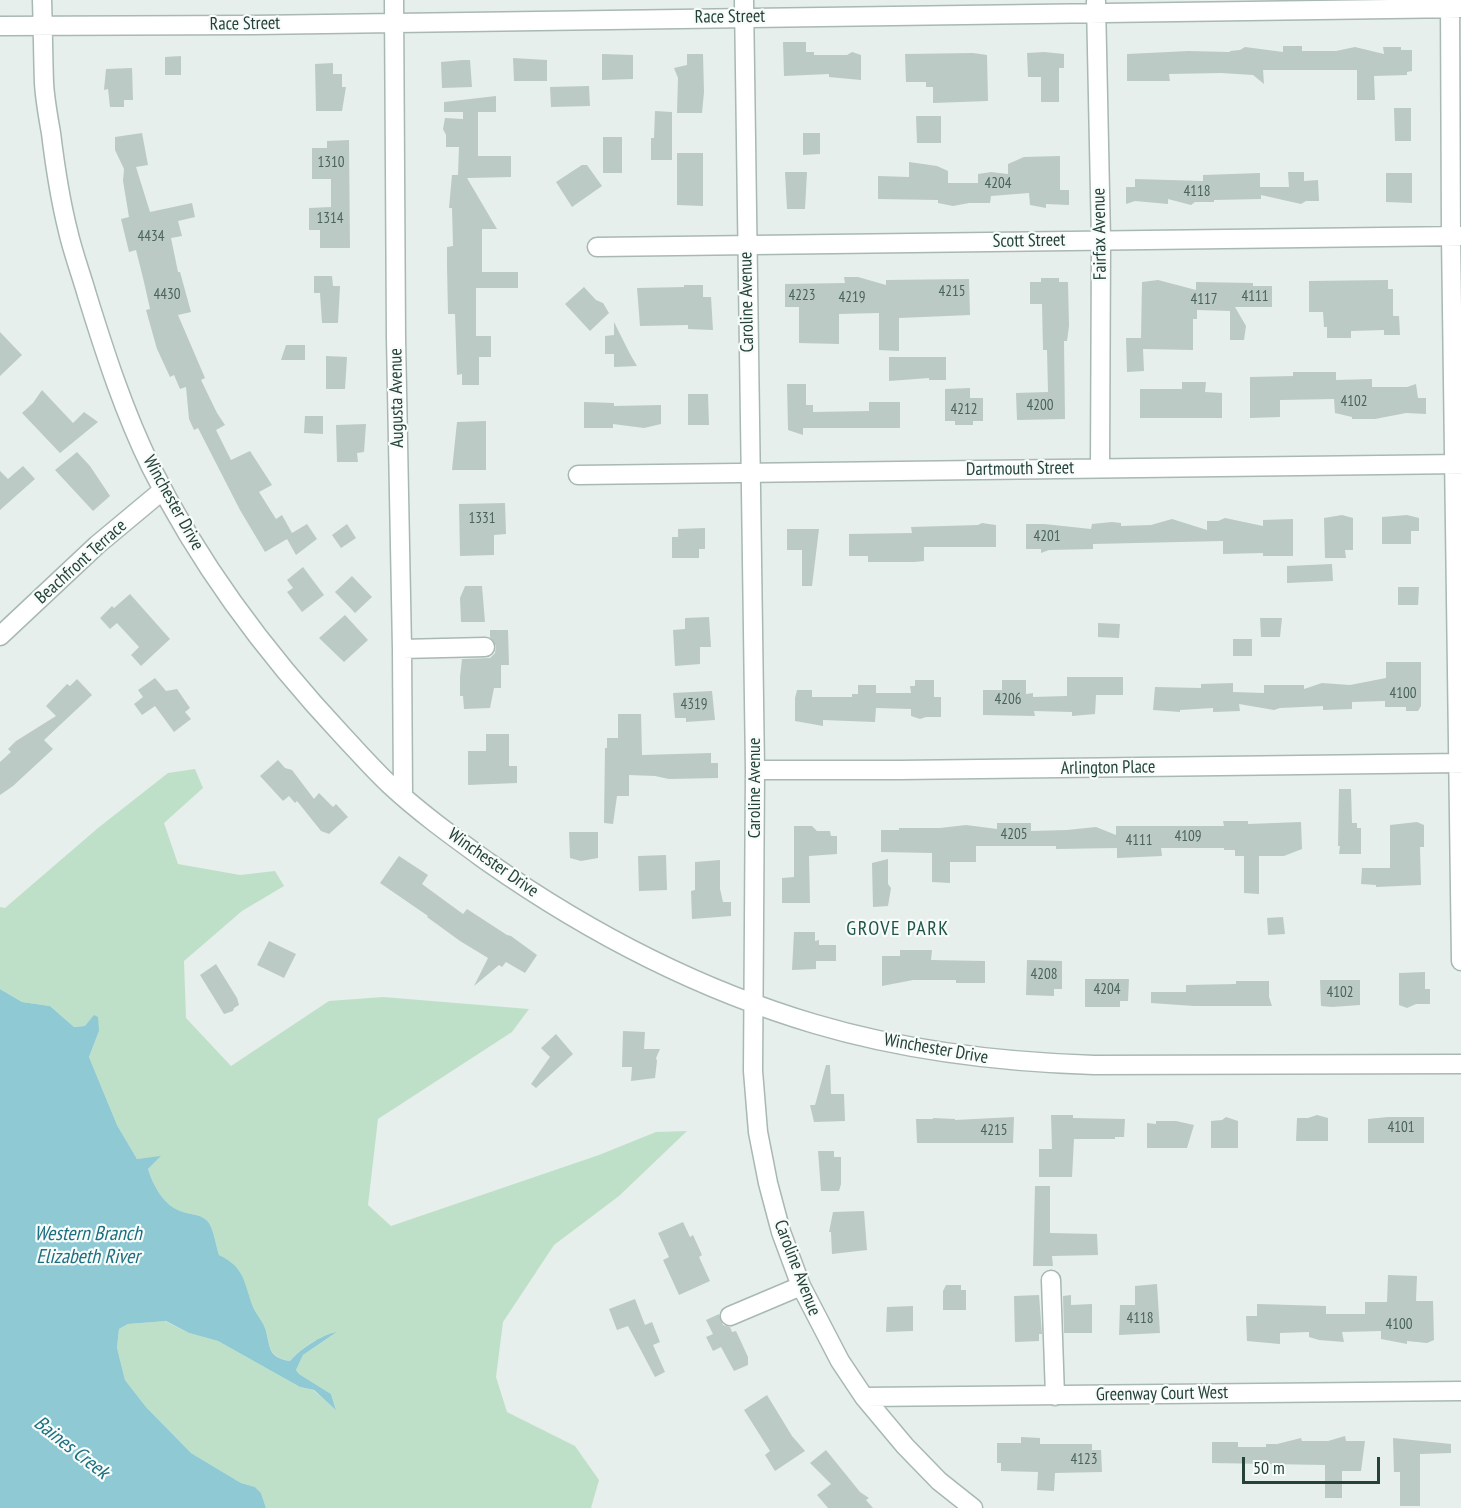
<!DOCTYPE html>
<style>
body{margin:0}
#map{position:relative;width:1461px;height:1508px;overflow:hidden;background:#e6efeb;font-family:"PT Sans Narrow",sans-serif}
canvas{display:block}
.scale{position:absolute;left:1242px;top:1457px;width:138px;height:27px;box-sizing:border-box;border:3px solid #24423a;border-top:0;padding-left:8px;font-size:18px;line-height:21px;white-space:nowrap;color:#24423a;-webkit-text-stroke:4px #f7fbf9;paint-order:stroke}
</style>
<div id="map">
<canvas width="1461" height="1508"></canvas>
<div class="scale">50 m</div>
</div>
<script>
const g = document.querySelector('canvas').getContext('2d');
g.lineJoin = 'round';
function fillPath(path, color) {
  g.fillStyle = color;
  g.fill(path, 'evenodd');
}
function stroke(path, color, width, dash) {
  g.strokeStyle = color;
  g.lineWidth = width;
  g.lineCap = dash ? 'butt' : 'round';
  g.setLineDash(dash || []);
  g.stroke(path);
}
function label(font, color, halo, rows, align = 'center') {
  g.font = font + ' "PT Sans Narrow",sans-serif';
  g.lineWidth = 4.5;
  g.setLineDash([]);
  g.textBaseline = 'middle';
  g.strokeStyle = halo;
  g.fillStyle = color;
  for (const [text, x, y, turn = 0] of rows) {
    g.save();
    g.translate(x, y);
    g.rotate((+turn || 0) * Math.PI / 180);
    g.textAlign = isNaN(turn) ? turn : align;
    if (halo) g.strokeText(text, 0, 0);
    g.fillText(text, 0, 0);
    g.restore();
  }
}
fillPath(new Path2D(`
 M195 769 203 788 164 823 178 864 240 875 275 871 284 886 242 911 184 961 186 1018 231 1066 329 1001 383 997 529 1009 512 1032 378 1119 368 1205 391 1226 599 1155 656 1132 687 1131 619 1196 554 1245 503 1322 496 1377 507 1412 575 1446 599 1480 591 1508H266L261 1493 255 1487 241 1483 191 1453 146 1407 125 1380 117 1348 119 1329 128 1324 165 1321 189 1333 218 1341 300 1387 313 1390 336 1409 331 1394 299 1374 296 1370 303 1355 336 1333C320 1334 300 1350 290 1361 266 1356 271 1346 265 1328 262 1320 256 1314 253 1307 244 1284 244 1266 219 1255 216 1246 214 1231 209 1223 203 1214 191 1215 182 1212 164 1207 153 1185 148 1169L160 1157 137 1159 117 1125 89 1057 99 1031 85 1026 74 1027 50 1006 22 1002 0 989V907L5 908 98 828 168 773Z`), '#bfe0c8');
fillPath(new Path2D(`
 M0 989 22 1002 50 1006 74 1027 85 1026 94 1015 98 1017 99 1031 89 1057 117 1125 137 1159 161 1156 148 1169C153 1185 164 1207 183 1212 191 1215 203 1214 209 1223 214 1231 216 1246 219 1255 245 1267 244 1283 253 1307 256 1314 262 1320 265 1328 271 1346 266 1357 290 1361 301 1349 320 1335 337 1332L303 1355 296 1370 299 1374 331 1394 336 1410 314 1390 300 1387 218 1341 189 1333 166 1321 128 1324 119 1329 117 1348 125 1380 146 1407 191 1453 241 1483 255 1487 261 1493 266 1508H0Z`), '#8ec9d4');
fillPath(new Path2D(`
 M783 42H806V52H814V55H847L852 52 861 55V80L829 77V74L784 76Z
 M1283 46H1302V51H1336L1355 47 1384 54 1383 47H1401V50H1412V71L1407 72V75L1374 76 1375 100H1357V70H1263L1264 84 1253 75 1221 73 1169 74 1170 81H1127V54L1189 51 1230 52V51L1240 50 1245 47 1283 52Z
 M1044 52 1064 54V68H1059V102H1041V77H1028L1027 53Z
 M973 53 987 55 988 101 933 103V87H926V82H906L905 54Z
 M602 54 633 55V79L602 80Z
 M687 54H703L704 92 702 113H677L678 78 674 68 687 65Z
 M181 56V75H165V57Z
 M513 58 547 60V81H514Z
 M462 60H470L472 87 442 88 441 62Z
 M333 63V74H342V87H346L342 111H316L315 64Z
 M132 68 133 100H124V107H110L108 89 104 90 106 69Z
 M589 86 590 106 551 107 550 87Z
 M496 96V112H478V156H511V177L467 178 497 229H482V272H518V288H476V336H491V357H479V385H462V374L457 375 455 314H448L447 266V247L453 246 452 208H449L452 175H458L459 147H446V135L443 129 445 118 463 119V112H444V102Z
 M1394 108H1411V141H1395Z
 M655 111 672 112V160H651V138H654Z
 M916 116H941V143H917Z
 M142 133 148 165 136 167 150 212 192 203 195 217 178 221 182 236 171 238 178 272H180L191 312 178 315 205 378 201 380 217 413 225 425 216 430 231 460 250 451 272 485 259 492 276 519 282 515 292 533 307 524 317 539 296 555 287 539 265 552 240 510 198 428 194 430 189 419 186 387 180 389 174 375 170 377 157 349 146 310 150 309 144 282 136 250 129 252 121 219 129 217 123 181 124 169 115 150V137Z
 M803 133H820V154L803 155Z
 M603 137H622V173H603Z
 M349 140 350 248H320V230H309V208L331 207V179H312V148H327V141Z
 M677 153H703V206L677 205Z
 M1060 156V190H1069V205L1046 204V208L1030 205 1029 193 991 196 990 203H969L953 206 938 203V200L878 199V176L909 177V162L937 166 948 171V183H978V174L991 172 1008 174V164L1024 157Z
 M582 165H587L602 186 572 207 556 182Z
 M785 172H807L805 209H787Z
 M1288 172H1304V181L1318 180 1319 201H1306L1301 204 1261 195V199L1214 200V202H1195L1191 205 1168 199V204L1135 201 1126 204V187H1135V179L1203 181V175L1260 173V187H1289Z
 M1386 173H1412V203L1386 202Z
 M314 276H332L333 286H340L338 323H322L320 293H314Z
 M844 277H858L886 285V280L969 279 970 315 899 318V351L879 350V313L839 314V344L799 343V307H785V284L845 283Z
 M1041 278H1059V282H1068L1069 326 1067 341H1064L1065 419 1017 420 1016 393 1048 392 1047 350H1043L1042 304H1030V282H1041Z
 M1158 280 1196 290V282L1253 283V286H1272V307H1235L1246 326 1244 340H1230V311L1197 310V319H1193V350L1143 349 1144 371 1127 372 1126 338H1141L1142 282Z
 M1388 280V289H1393V316H1399L1400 335H1384V330L1351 331V338H1327V327H1324L1323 312H1309V281Z
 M684 285H703V297H711L713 330 688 329V325L640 326 637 288 684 287Z
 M584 287 596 300 603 303 609 313 590 331 565 304Z
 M614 322 630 354 637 366 614 367V354H605V336L614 335Z
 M0 332 22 355 0 376Z
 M286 345H305V360H281Z
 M326 356 347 357 345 389H326Z
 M889 357H946V380H929V378L889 381Z
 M1293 372H1336V380L1372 379V387H1407L1416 384 1418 398H1426V414L1406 413 1375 419H1352V417L1335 413 1334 399 1280 400V417L1250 418V377L1293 376Z
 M1182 382H1206L1205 392 1222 393V418H1140V389H1182Z
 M787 384H806V405H813V412L869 411V402H900V428H803V435L788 430Z
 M970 388V398H983V421H973V425H955V421H945V389Z
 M42 390 73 423 84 412 98 422 60 453 22 413 33 403Z
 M688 394H708L709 425H688Z
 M584 402 614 403V406L661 405V424L644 428 613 424V428H584Z
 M305 416H323V434L304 433Z
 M486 421V470H452L457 422Z
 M366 424 364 452 357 453 358 462H337L336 425Z
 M77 452 90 466 110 496 93 511 55 470Z
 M23 466 35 479 0 510V471L8 479Z
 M505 503 506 534 494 535V555L460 556 459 504Z
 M1342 515 1353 518V550H1345L1346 558H1325L1324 518Z
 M1407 515 1419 518V531H1411V544H1382V517Z
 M1225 518 1263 526V520L1293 519V556H1263V553L1223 554V541L1093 544V549L1049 550 1041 553V549H1026V524H1044L1091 529 1092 524 1112 522 1121 523V526L1151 525 1172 519 1207 530V521H1218Z
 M982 523 996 525V547H924V561L914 562H868V556H849V534L912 533 911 527 978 525Z
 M347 524 356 538 341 548 332 535Z
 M705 528V549H699V558H672V537H678V529Z
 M787 529H819L812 586H802V550H787Z
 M1332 564 1333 581 1287 583V566Z
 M303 567 324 595 302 612 287 592 293 588 287 580Z
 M352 576 372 597 355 613 335 592Z
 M465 586H482L485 622H461L460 598Z
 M1398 587H1419L1418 605H1398Z
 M130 594 170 639 141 666 131 655 139 647 117 623 110 629 100 618 112 606 114 608Z
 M345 615 368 640 344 662 319 638Z
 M709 617 711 647H700V664L675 666 673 630 685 629V618Z
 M1260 618H1282L1280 637H1261Z
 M1098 623 1120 624 1119 638 1098 637Z
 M490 630H508L509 665H501V688H494L490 708 464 709 463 696H460V677L462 659 490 658 495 653 496 646 490 637Z
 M1233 639H1252V656H1233Z
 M1386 662H1421V706L1418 711H1406V707H1385V701L1352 702V709L1323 710V706L1280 708 1274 710 1239 704 1240 711 1213 712V708L1180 710V712L1153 710 1155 687 1201 688V684L1233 683V692L1264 693V685H1304V689L1322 683 1350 685 1386 678Z
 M1067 677H1123V695H1096L1095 714 1072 716V712L1034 711 1035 716 983 715V690H1002V680H1026V694L1033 693V697L1067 696Z
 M155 678 166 691 177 689 190 708 185 712 191 719 174 732 155 706 142 715 134 704 143 697 138 690Z
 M77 679 92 695 44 740 53 749 13 786 0 795V762L11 752 8 749 16 741 56 716 46 706 67 684 70 686Z
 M915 680H934V697H941V717H926L920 719 911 716V709L876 708 875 722 823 720V726L795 721V698L797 690H812V697H852V694H858V685H876V693H911L910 686H915Z
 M712 691 715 720 686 722V718H675L673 693Z
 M618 714H641L642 755 711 753V763H718V778L669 779 655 776 629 775V796H617L613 824 604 823 605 748H607V738H618Z
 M486 734H509V766H517V783L468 785V751H486Z
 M278 760 285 768 292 770 314 799 319 793 333 807 336 804 348 817 329 834 321 831 297 801 295 803 289 796 283 801 260 776Z
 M1339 789H1351L1352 823H1357V828H1361V854H1339L1340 846H1338Z
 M1223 821H1248V824L1301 822 1302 849 1284 856H1259V894L1244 893V856H1235V850H1224V848H1161L1162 856 1117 858V848L1056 849V846H976V862H950V883L932 882V853L881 852V830H899V828H940L966 825 997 829V823H1031V831L1067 830 1096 827 1116 835V826H1224Z
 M1417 822 1424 825V847H1420L1421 885 1376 887V885L1361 884 1362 868H1390V825Z
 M794 826H812L817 831H830L831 836H837V854L809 856 810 903H782V878L794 877Z
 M569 832H598V858L581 861 570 858Z
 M666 855 667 890 639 891 638 856Z
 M399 856 428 875 422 884 463 914 467 909 507 935 511 936 537 955 525 973 506 962 502 967 499 965 474 986 488 958 460 941 427 917 428 916 380 883Z
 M888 859V884L891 888 888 906 873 907 872 863Z
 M720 860V889L723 902H731V916L692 919 691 891 695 890V862Z
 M1283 917 1285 934 1268 935 1267 918Z
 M794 932H815V941L819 940V945H836V961H816V969L792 970Z
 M269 941 296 954 284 978 257 965Z
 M900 950H932L931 960 985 961V983H956V980H913L882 986V956H900Z
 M1027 960 1062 961V989H1054V996L1026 995Z
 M216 964 237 998 239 1005 234 1008 233 1011 224 1014 200 975Z
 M1425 972V989H1430V1004H1416L1407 1008 1399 1005V973Z
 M1085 979H1129L1128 1001H1120V1007H1085Z
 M1320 980H1360V1005L1332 1007 1321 1006Z
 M1236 981H1269V997L1272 1006H1194L1151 1003V992H1186V985L1236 984Z
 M623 1031 645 1032 644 1049H660L656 1058 657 1061 655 1078 631 1081 632 1067H622Z
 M556 1034 573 1054 536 1088 531 1084 550 1057 541 1048Z
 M826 1065H830L831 1094H844L845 1121 814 1122 810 1105H815Z
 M1051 1115H1073V1118L1125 1119 1124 1137H1115V1139H1074L1072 1177H1039V1149H1052Z
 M1317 1115 1328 1118V1141H1296L1297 1118H1308Z
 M1014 1117 1013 1143H917L916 1119H933V1118L955 1119V1120Z
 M1226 1117 1238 1121V1148H1211V1121L1222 1120Z
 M1388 1117H1424V1143H1368V1119Z
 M1156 1121H1176L1194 1125 1187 1148H1147V1123L1156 1124Z
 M818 1151H834V1157H841V1184L839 1191H821Z
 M1035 1186H1050V1233L1097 1234 1098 1255 1052 1256 1053 1266H1033Z
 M864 1211 867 1250 832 1254 831 1232H829L833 1212Z
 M683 1222 690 1237 693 1235 702 1255 699 1257 710 1281 679 1295 663 1260 669 1257 658 1233Z
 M1388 1275 1417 1276 1416 1301H1433L1434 1340 1427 1343 1407 1341V1344L1381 1339V1331L1342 1332 1344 1342 1319 1340 1309 1337V1332L1280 1333V1344L1247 1341 1246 1316H1257V1304L1326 1306V1314H1365V1302H1387Z
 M1157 1284 1160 1333 1119 1335 1120 1305H1135V1286Z
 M946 1285H961V1290H966V1310H943V1291Z
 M1039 1295 1042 1334H1039V1341L1015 1342 1014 1296Z
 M1071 1295V1305L1092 1304V1333H1064L1063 1296Z
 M635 1299 645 1325 652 1322 660 1342 653 1345 665 1372 655 1377 628 1326 617 1330 609 1309Z
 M913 1306V1331L886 1332 887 1307Z
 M719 1314 723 1325 730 1327 732 1332 736 1331 748 1357V1365L734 1371 721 1347 713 1351 706 1337 713 1334 706 1320Z
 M767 1395 792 1436 805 1451 775 1471 765 1455 770 1451 744 1410Z
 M1345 1436 1346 1441H1365L1361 1471H1342V1498H1325V1465L1212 1463V1442H1238V1447H1266V1444H1277L1301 1438 1302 1441H1328Z
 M1021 1437 1040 1438V1444H1092V1450H1101L1102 1472 1055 1473 1054 1491 1037 1490 1038 1472 1001 1471V1463H997V1443H1021Z
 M1393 1438 1451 1444V1453L1420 1454V1506H1400V1472H1394Z
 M826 1450 860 1492 869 1498 866 1500 873 1508H828L817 1495 831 1484 810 1463Z`), '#bbcac4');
const minor = new Path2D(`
 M42 0C43 28 43 56 44 83 45 100 48 116 51 133 55 166 60 199 68 231 73 253 81 274 87 295 105 353 124 412 151 467 200 566 268 656 344 737 359 753 374 770 390 785 420 813 455 838 488 862 588 932 697 989 815 1024 906 1051 1000 1062 1094 1065L1461 1064
 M394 0 396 338 402 649 403 796
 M744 0 755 770 753 1071 758 1132 768 1183 781 1232 801 1286 840 1361 864 1397 905 1446 939 1481 973 1508
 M1450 0 1451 236 1461 961
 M1096 2 1101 240 1100 468
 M0 26 254 25 1461 8
 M597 247 1461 236
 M578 475 1461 464
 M0 636 97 545 163 490
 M402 649 485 647
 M755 770H900L1461 763
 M1051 1280 1055 1396
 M730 1316 801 1286
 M864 1397 1461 1391`);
stroke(minor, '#a8b8b2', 21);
stroke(minor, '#fff', 18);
label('15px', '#4a645c', null, [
 ["1310",331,163],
 ["4204",998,184],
 ["4118",1197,192],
 ["1314",330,219],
 ["4434",151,237],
 ["4215",952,292],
 ["4430",167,295],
 ["4223",802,296],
 ["4111",1255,297],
 ["4219",852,298],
 ["4117",1204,300],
 ["4102",1354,402],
 ["4200",1040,406],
 ["4212",964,410],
 ["1331",482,519],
 ["4201",1047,537],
 ["4100",1403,694],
 ["4206",1008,700],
 ["4319",694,705],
 ["4205",1014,835],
 ["4109",1188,837],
 ["4111",1139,841],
 ["4208",1044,975],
 ["4204",1107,990],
 ["4102",1340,993],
 ["4101",1401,1128],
 ["4215",994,1131],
 ["4118",1140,1319],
 ["4100",1399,1325],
 ["4123",1084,1460]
]);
label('18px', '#24423a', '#f7fbf9', [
 ["Race Street",730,17,-1],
 ["Race Street",245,24,-1],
 ["Fairfax Avenue",1100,234,-91],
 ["Scott Street",1029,241,-1],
 ["Caroline Avenue",747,302,-91],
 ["Augusta Avenue",397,398,-91],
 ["Dartmouth Street",1020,469,-1],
 ["Winchester Drive",173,503,61],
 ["Beachfront Terrace",81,562,-42],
 ["Arlington Place",1108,768,-1],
 ["Caroline Avenue",755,788,-90],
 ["Winchester Drive",493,863,35],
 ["Winchester Drive",936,1049,10],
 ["Caroline Avenue",797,1268,69],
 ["Greenway Court West",1162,1394,-1]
]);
g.letterSpacing = '1.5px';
label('20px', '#1f5548', '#f7fbf9', [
 ["GROVE PARK",898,929]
]);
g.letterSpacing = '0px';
label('italic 20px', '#1c6f80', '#f7fbf9', [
 ["Western Branch",88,1234],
 ["Elizabeth River",88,1257],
 ["Baines Creek",71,1448,38]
]);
</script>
